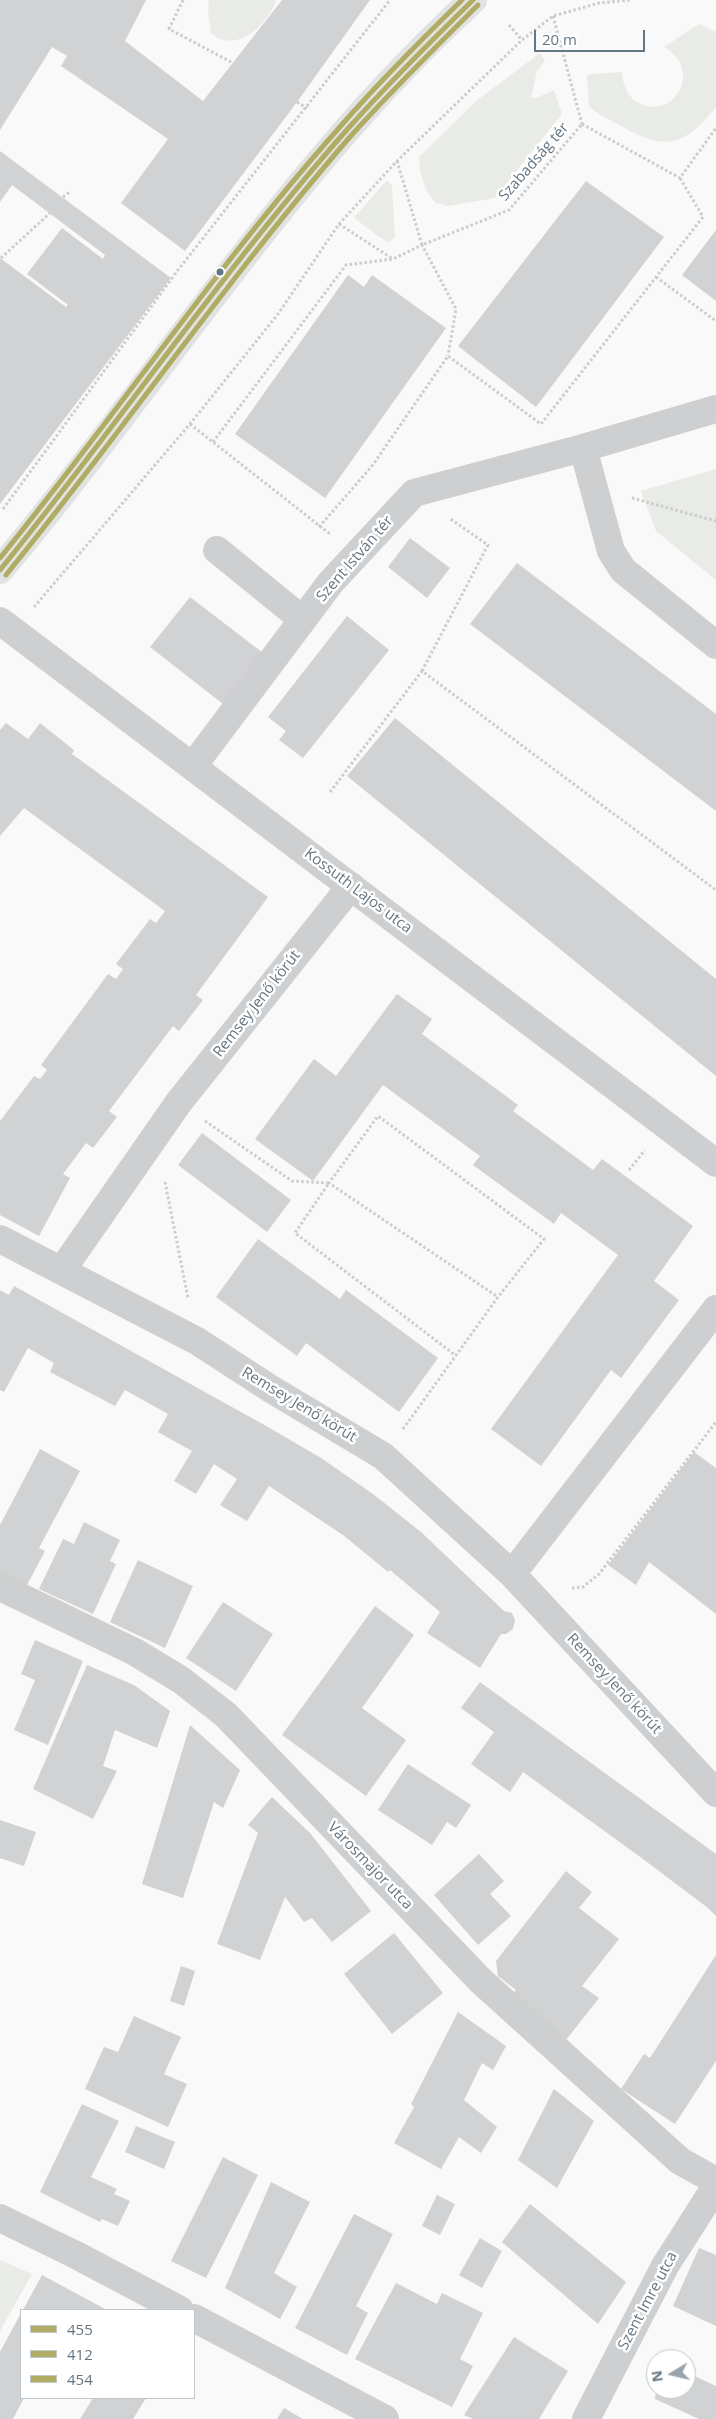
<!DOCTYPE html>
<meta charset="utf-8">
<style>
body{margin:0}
#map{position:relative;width:716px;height:2419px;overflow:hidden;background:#f9f9f9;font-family:"Open Sans",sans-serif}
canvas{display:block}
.legend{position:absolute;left:20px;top:2309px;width:175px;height:90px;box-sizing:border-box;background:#fff;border:1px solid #c1c8cd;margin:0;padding:6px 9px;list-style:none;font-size:15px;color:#657683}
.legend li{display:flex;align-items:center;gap:10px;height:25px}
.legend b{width:25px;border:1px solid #c1c8cd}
.north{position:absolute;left:646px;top:2349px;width:50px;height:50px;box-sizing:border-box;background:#fff;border:1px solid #c1c8cd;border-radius:50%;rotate:261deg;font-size:14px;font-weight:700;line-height:20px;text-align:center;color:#657683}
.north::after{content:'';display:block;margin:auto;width:18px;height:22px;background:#99a4ac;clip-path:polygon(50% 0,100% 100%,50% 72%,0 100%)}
.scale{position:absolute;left:534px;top:30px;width:111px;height:22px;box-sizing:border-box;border:2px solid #657683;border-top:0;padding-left:6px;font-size:15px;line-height:18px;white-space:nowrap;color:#657683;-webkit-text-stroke:4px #fff;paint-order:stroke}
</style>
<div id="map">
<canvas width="716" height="2419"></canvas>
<ul class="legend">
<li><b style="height:6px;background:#b0ac63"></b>455</li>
<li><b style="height:6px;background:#b0ac63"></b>412</li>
<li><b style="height:6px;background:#b0ac63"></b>454</li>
</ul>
<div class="north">N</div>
<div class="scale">20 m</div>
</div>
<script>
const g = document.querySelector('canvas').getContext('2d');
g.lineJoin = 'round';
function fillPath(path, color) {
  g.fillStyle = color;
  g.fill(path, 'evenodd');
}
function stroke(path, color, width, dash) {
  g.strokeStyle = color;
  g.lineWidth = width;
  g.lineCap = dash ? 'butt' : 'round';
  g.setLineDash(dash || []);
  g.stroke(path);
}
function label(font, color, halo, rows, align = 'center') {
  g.font = font + ' "Open Sans",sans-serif';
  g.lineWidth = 5;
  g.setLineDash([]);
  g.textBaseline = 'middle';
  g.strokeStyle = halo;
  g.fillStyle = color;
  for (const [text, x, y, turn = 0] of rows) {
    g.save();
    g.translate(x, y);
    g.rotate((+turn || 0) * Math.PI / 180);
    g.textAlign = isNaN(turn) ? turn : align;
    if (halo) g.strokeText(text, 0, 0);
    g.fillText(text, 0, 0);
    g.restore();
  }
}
fillPath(new Path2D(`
 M209 0H276C268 25 236 55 211 33L208 11Z
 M699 24 716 32V107C683 148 664 151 619 125 609 119 597 114 589 106L587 76 591 74 622 72C623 84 626 95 637 102 673 123 705 70 664 47Z
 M540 53 545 61 537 71 531 98H536L554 90 562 114 495 198 448 206 436 203C425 193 419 171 419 157L476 101Z
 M388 181 392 186 395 237 388 243 354 218 385 182Z
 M716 469V580L656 531 641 491Z
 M0 2260 32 2274 0 2331Z`), '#e8ebe6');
fillPath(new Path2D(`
 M0 0H146L125 41 203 101 282 0H370L297 102 185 251 121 203 168 139 61 66 67 56 52 47 0 130Z
 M0 151 171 278 0 504V258L66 307 68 305 27 274 62 228 103 259 105 255 12 185 0 202Z
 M586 181 664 237 536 407 458 346Z
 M716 230V301L682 275Z
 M348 275 364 287 372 275 446 328 325 498 235 434Z
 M410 538 450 568 427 598 388 567Z
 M517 563 716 714V811L470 624Z
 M190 597 263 653 223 704 150 647Z
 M347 616 389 650 303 758 279 740 286 731 268 717Z
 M395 718 716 979V1076L347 776Z
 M6 723 28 739 40 723 74 750 72 754 268 897 196 995 203 1000 179 1031 173 1026 109 1111 117 1117 93 1148 86 1143 63 1174 70 1178 39 1236 0 1215V1121L34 1076 40 1079 47 1070 41 1065 108 974 116 979 123 969 116 964 150 919 156 923 165 911 24 808 0 836V730Z
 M397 994 432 1019 422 1034 518 1105 513 1111 593 1170 602 1159 693 1226 654 1281 679 1300 621 1378 611 1370 541 1466 491 1429 618 1255 561 1213 554 1224 473 1165 480 1156 383 1085 313 1181 255 1139 314 1059 336 1076Z
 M202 1133 291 1200 267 1232 178 1165Z
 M258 1239 340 1299 346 1290 438 1358 399 1412 306 1343 297 1356 216 1297Z
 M14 1286 268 1427 321 1458 373 1494 421 1532 504 1611 512 1613 515 1620 513 1629 506 1634H501L480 1668 427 1633 440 1612 390 1570 388 1572 343 1535 269 1486 247 1521 220 1505 237 1479 214 1464 196 1494 174 1481 192 1451 158 1432 168 1414 125 1390 115 1406 50 1372 54 1363 28 1348 4 1392 0 1390V1290L9 1295Z
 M40 1449 80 1471 39 1548 45 1551 26 1587 0 1573V1525Z
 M694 1452 716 1468V1614L649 1562 636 1585 608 1565Z
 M84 1522 120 1540 110 1561 116 1564 93 1614 39 1589 63 1539 74 1544Z
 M138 1560 193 1586 165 1648 110 1622Z
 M223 1602 273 1634 236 1691 186 1658Z
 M375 1606 414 1635 362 1708 406 1740 366 1796 282 1735Z
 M35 1640 83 1661 48 1745 14 1730 35 1680 21 1674Z
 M87 1665 134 1685 170 1711 157 1748 115 1730 103 1766 117 1771 93 1819 33 1789Z
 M480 1682 716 1854V1916L708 1908 643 1859 523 1772 510 1792 471 1764 494 1732 461 1708Z
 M190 1725 240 1770 223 1808 214 1802 183 1898 142 1884Z
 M408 1764 471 1805 456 1828 447 1822 432 1845 378 1810Z
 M272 1797 310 1833 371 1911 332 1942 312 1918 304 1922 285 1897 260 1960 217 1944 258 1833 248 1825Z
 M0 1820 36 1832 24 1866 0 1858Z
 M479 1854 504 1881 490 1894 511 1916 478 1945 434 1895Z
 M566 1871 592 1892 579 1908 619 1939 582 1986 599 1998 566 2040 510 1996 516 1990 498 1976 496 1961Z
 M394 1933 443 1993 392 2034 344 1974Z
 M716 1955V2061L675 2124 621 2089 644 2054 650 2058Z
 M181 1966 195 1971 184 2006 170 2001Z
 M458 2012 506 2046 493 2070 482 2063 464 2100 497 2127 481 2153 459 2137 441 2169 394 2143 414 2107 411 2104Z
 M134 2016 181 2037 164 2074 187 2084 168 2127 85 2089 104 2047 118 2052Z
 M554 2089 594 2121 557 2188 518 2160Z
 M82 2104 119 2121 91 2177 117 2189 114 2194 130 2201 118 2226 102 2219 100 2222 40 2192Z
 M136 2126 175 2142 164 2169 125 2152Z
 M223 2157 258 2175 206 2278 171 2261Z
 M271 2182 310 2202 274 2273 297 2287 280 2319 225 2288Z
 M437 2195 455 2204 440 2235 422 2226Z
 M530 2204 626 2282 598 2324 502 2242Z
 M354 2214 393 2234 356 2306 368 2313 347 2355 295 2328Z
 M480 2238 502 2251 482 2288 459 2275Z
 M699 2248 716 2255V2326L673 2306Z
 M42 2275 107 2310H23Z
 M396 2283 437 2304 442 2293 483 2313 460 2359 473 2366 452 2407 355 2359Z
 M21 2313V2398H24L13 2419H0V2352Z
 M514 2337 568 2371 539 2419H473L464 2415Z
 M686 2372 716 2386V2419H699L655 2399 656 2389H686Z
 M93 2398H146L133 2419H80Z
 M284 2408 303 2419H277Z`), '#d0d2d3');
stroke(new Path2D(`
 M183 0 169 29 233 63
 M553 16 582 124
 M509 25 522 40
 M297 102 307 108
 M582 124 680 178 716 128
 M397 161 422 245 509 210 582 124
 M63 197 71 191
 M339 224 393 259
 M1 258 50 213
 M656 277 716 321
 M190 424 330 534
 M213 442 346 265 393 259 422 245 456 309 448 356
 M632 498 716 521
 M3 509 178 270 390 0
 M319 527 372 466 448 356 541 424 703 217 680 178
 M34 607 190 424 278 314 339 224 397 161 522 40 553 16 599 3 630 0
 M422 671 488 545 449 518
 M330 792 422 671 716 890
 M205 1121 292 1181 329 1183 295 1233 455 1355
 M629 1170 645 1150
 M165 1182 188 1298
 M403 1429 498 1297 544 1239 378 1116 329 1183 498 1297
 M572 1588 583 1587 599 1574 716 1422`), '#cbcccd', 3, [2.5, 2.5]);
stroke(new Path2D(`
 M583 448 611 551 623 570 716 645
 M217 550 303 620
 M0 621 716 1163
 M193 766 331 582 414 493 583 448 716 409
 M0 1239 197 1341 271 1389 383 1456 512 1574 716 1793
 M62 1270 179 1102 351 886
 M512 1574 716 1309
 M0 1587 135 1652 181 1680 226 1715 480 1980 680 2161 716 2181
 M0 2218 76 2255 180 2310
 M194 2318 385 2419
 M586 2419 665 2266 716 2186`), '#cecfd0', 28);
stroke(new Path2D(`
 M0 570C159 381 289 168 473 0`), '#e1e2e2', 28);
stroke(new Path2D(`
 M0 570C117 426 222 272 344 133 385 87 429 43 473 0`), '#b0ac63', 5);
stroke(new Path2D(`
 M6 575C123 431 228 278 349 138 390 92 434 49 478 5`), '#b0ac63', 5);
stroke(new Path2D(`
 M0 558C115 417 218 264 339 128 378 83 420 41 462 0`), '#b0ac63', 5);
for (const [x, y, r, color] of [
 [220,272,4.5,"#657683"]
]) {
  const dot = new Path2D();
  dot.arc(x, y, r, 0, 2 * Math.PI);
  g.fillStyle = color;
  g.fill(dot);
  stroke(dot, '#fff', 2);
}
label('15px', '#657683', '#fff', [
 ["Szabadság tér",534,162,-49],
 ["Szent István tér",355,559,-49],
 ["Kossuth Lajos utca",358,891,37],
 ["Remsey Jenő körút",257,1004,-52],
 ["Remsey Jenő körút",299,1405,31],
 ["Remsey Jenő körút",614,1684,47],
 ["Városmajor utca",370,1866,46],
 ["Szent Imre utca",648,2301,-62]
]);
</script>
